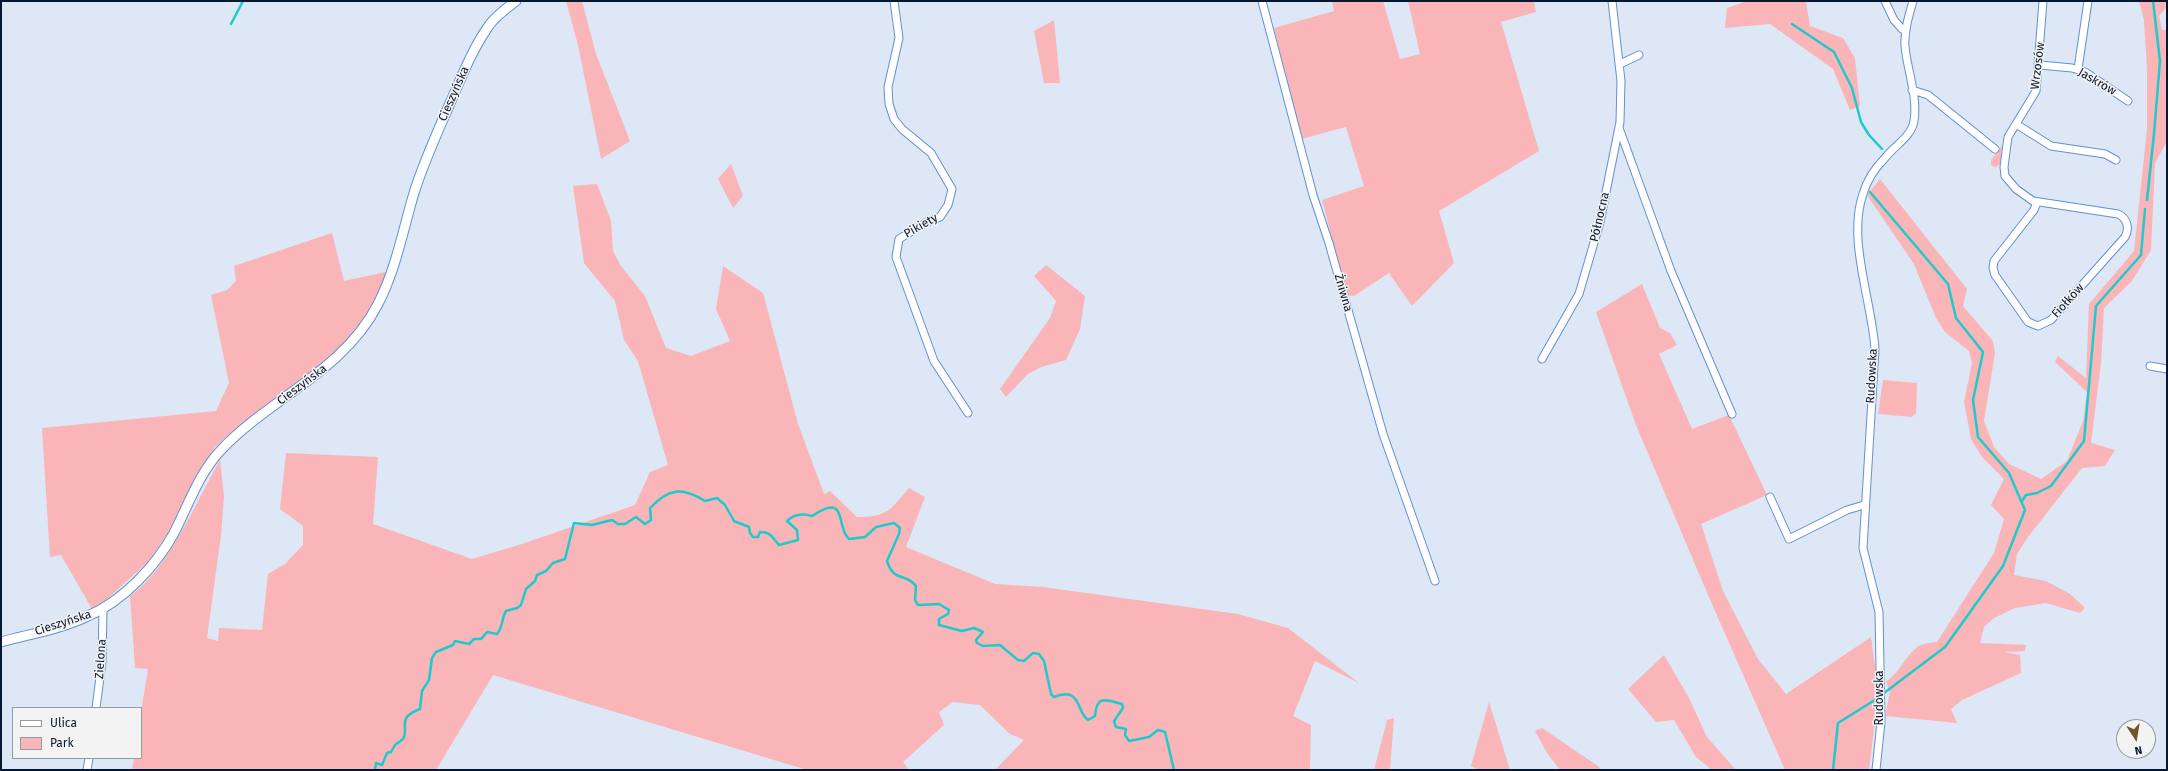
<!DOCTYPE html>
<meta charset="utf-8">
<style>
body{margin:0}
#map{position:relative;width:2168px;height:771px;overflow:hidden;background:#dde7f5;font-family:"Fira Sans",sans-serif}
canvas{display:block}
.frame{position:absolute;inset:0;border:2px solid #061830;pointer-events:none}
.legend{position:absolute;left:12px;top:707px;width:130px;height:52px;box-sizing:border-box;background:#f3f3f3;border:1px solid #949ba5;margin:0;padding:5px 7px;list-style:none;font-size:12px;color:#061830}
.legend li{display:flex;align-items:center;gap:8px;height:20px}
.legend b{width:20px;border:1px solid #949ba5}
.north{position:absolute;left:2116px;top:719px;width:40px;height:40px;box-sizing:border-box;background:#f3f3f3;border:1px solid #949ba5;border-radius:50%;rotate:168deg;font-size:11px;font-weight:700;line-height:16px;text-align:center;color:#061830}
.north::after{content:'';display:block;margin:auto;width:14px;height:18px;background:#715428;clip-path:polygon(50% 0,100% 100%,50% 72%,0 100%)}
</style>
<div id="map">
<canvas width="2168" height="771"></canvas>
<div class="frame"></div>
<ul class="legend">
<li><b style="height:5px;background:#fff"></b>Ulica</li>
<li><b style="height:11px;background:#fab5b8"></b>Park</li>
</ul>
<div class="north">N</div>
</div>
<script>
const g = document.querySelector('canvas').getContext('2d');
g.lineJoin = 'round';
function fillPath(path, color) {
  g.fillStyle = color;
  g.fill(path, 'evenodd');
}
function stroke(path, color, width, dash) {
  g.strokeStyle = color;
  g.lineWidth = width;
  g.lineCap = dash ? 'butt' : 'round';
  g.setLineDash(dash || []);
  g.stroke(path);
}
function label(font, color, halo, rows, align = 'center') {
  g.font = font + ' "Fira Sans",sans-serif';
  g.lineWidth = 3;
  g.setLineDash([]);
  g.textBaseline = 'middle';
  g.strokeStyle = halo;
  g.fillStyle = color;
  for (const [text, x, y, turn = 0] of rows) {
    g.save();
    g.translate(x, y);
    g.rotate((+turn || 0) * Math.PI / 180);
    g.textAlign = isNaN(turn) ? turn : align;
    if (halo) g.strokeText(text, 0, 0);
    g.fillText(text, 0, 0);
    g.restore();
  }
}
fillPath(new Path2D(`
 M566 1H582L596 54 630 141 601 159 578 45Z
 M1332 1H1383L1400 59 1420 54 1408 1H1534L1536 12 1501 22 1539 151 1439 211 1454 263 1412 306 1389 273 1354 296 1347 295 1322 200 1364 186 1346 127 1301 139 1274 28 1334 11Z
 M1747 1H1806L1810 26 1843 38 1855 58 1860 106 1850 110 1833 69 1770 24 1725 28 1727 8Z
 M2139 1H2167V7L2159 16 2162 30H2167V141L2155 163 2151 250 2132 281 2104 308 2101 363 2091 443 2115 450 2105 466 2082 468 2028 537 2017 554 2014 575 2046 581 2070 594 2085 608 2080 613 2046 603 2015 608 1994 618 1984 627 1980 643 2026 645 2025 651 2004 652 2020 655 2021 673 1962 700 1951 709 1957 723 1885 716 1890 692 1886 682C1900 672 1905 657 1916 648 1922 643 1930 643 1937 642L1994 553 2004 519 1991 505 2004 479 1982 457 1971 439 1964 402 1972 363 1969 351 1945 332 1936 318 1914 264 1867 195 1880 179 1967 289 1963 306 1993 341 1995 353 1984 421 1994 447 2009 464 2041 479 2067 461 2083 421 2087 392 2055 362 2058 356 2086 378 2089 304 2134 251 2147 129V70L2144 20Z
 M1054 20 1060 83H1044L1034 31Z
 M2002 146 2001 164 1995 167 1991 165V160Z
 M731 164 743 196 733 208 718 179Z
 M597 184 611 221 613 251 621 266 645 296 666 348 691 356 730 341 716 309 723 266 763 293 798 424 824 494 830 491 857 517C888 517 890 510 909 488L925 497 906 547 995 584 1043 587 1238 614 1288 628 1359 683 1315 661 1293 716 1311 725 1310 770H995L1024 740 1010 734 980 705 953 702 939 712 944 725 903 762 909 770H807L493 675 436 770H132L134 758H141V712L148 669 135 668 130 596C168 570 197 500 220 460L224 497 221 535 207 638 218 641 219 628 262 630 268 574 285 564 303 545V526L280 509 286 453 378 457 373 524 472 559 522 544 635 505 650 472 668 465 638 361 624 340 615 301 584 263 573 186Z
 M332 233 344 281 386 272 377 300 356 329 327 361 240 425 215 447 164 539 148 562 106 600 92 609 61 555 50 557 42 428 216 411 229 383 211 295 227 290 236 281 234 266Z
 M1046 265 1085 296 1080 329 1066 360 1041 367 1028 374 1006 397 1000 389 1050 318 1056 301 1034 276Z
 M1642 284 1660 328 1670 333 1677 345 1659 354 1692 429 1729 415 1767 495 1701 524 1723 591 1758 659 1786 694 1871 637 1876 674 1877 705 1869 770H1785L1708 595 1636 425 1596 312Z
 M1883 380 1917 383 1916 413 1912 417 1878 414Z
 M1664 655 1689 698 1707 737 1736 770H1712L1696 757 1674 720 1656 722 1628 689Z
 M1489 702 1510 770H1478L1471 766Z
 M1394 718 1390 770H1374L1387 720Z
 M1542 728 1598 766 1601 770H1560L1547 753 1535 731Z`), '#fab5b8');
stroke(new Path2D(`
 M231 24 243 1
 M1792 24 1834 52 1852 88 1861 122 1869 135 1882 149
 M1870 192 1948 284 1956 318 1983 352 1973 400 1978 437 2009 473 2025 510 2003 566 1945 647 1884 693
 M2147 200 2154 134 2160 61 2153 1
 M2022 501 2026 495 2037 493 2051 486 2084 441 2096 306 2141 255 2145 209
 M375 770 376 763 382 765 387 753 391 752 395 745 403 739C410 728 395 718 420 709L422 691 429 680 432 658 436 652 453 645 455 641 469 644 474 639H481L487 632 497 634C504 625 501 619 506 611L517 608 521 605 526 589 535 581 537 575 546 571 553 563 565 559 574 523 592 525 612 520 618 524H625L636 517 645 524 651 520 650 508C669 488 682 487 705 501L717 498 725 505 734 521 749 527 750 533 753 537H758L760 532C772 532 772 538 779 545L798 540 797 530 787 521C794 514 802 513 812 516 849 491 835 527 849 539L865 537 876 527 894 523 900 528 899 534 887 561C894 583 905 572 916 586L915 600 918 605 939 604 949 610 948 614 939 619V625L962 631 974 628 983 632 976 640 977 643 983 646 1000 645 1018 660 1024 661 1033 653 1039 654 1044 661 1051 694 1054 697C1082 686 1076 712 1088 720L1095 716C1097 694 1105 700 1122 704L1123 708 1114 721 1116 727 1126 729 1125 735 1129 741 1149 737 1158 730 1165 732 1174 770
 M1833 770 1838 723 1878 698`), '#1dcbcc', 2.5);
const minor = new Path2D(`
 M894 1 899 38 888 87 889 104 894 119 902 129 931 153 952 189 948 205 940 217 927 222 899 239 896 257 934 361 968 413
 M1262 1 1313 195 1329 243 1383 434 1435 581
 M1885 1 1894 20 1902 29 1906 30
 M1620 64 1639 55
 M2040 65 2072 68 2085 72 2128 101
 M2078 69 2088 1
 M1912 90 1928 95 1995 149
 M2016 124 2051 146 2105 154 2116 160
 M1619 128 1671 271 1732 414
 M2037 202 2034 210 1994 261 1993 268 1995 275 2028 322 2038 326 2051 320 2125 237C2130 228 2127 218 2118 214L2033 201 2016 189 2005 176 2004 167 2008 137 2036 91 2043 1
 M1542 359 1579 294 1600 222 1620 122 1621 81 1612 1
 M2150 366 2167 369
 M1770 497 1789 539 1847 510 1864 505
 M96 708 102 662 103 609
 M87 770 89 758
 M1876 770 1881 722 1879 612 1863 548 1875 349C1872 302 1847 239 1863 194 1867 180 1875 168 1885 158 1894 146 1912 136 1914 121 1918 96 1907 70 1905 46 1904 31 1909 15 1913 1`);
const tertiary = new Path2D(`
 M1 642C30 634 61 629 88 616 123 601 156 566 174 533 188 506 199 473 221 450 270 398 344 371 378 304 396 269 403 230 414 193 424 161 438 131 451 101 462 76 472 50 488 27 494 17 507 8 516 1`);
stroke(minor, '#6191cf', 9);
stroke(tertiary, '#6191cf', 11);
stroke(minor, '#fff', 7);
stroke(tertiary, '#fff', 9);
label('12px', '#061830', '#f3f3f3', [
 ["Wrzosów",2038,66,-83],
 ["Jaskrów",2097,82,30],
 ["Cieszyńska",454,94,-66],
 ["Północna",1600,217,-77],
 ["Pikiety",921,226,-30],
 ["Żniwna",1343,293,74],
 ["Fiołków",2068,301,-48],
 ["Rudowska",1872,376,-87],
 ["Cieszyńska",302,385,-37],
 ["Cieszyńska",63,623,-18],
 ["Zielona",101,659,-86],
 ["Rudowska",1880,698,-90]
]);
</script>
